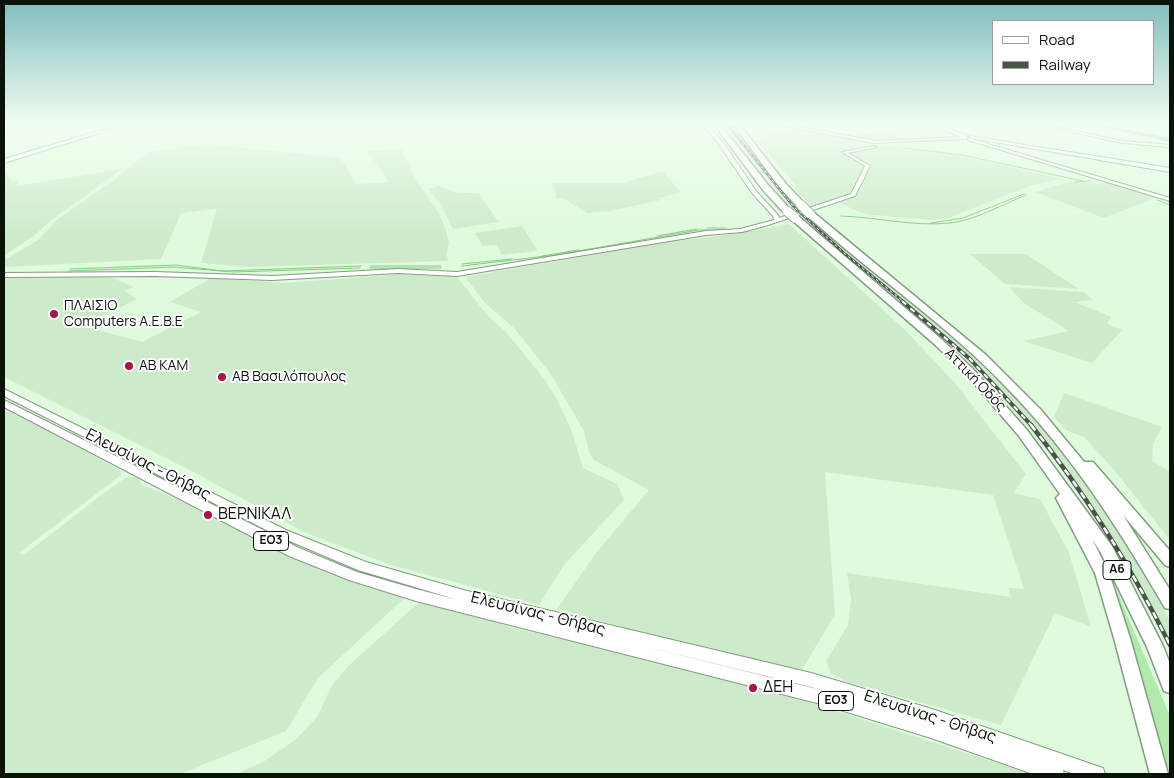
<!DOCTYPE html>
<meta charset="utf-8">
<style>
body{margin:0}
#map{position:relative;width:1174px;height:778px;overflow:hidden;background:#e0fade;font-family:Manrope,sans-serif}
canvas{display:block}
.frame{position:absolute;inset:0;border:5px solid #0a1209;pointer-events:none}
.legend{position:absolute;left:992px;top:20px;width:162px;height:65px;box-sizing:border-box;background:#fff;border:1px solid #9da09d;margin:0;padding:6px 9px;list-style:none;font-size:15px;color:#0a1209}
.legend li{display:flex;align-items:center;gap:10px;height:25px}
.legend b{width:25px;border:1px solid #9da09d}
</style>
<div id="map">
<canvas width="1174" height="778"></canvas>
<div class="frame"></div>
<ul class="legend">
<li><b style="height:6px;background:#fff"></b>Road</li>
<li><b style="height:6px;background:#485546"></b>Railway</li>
</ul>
</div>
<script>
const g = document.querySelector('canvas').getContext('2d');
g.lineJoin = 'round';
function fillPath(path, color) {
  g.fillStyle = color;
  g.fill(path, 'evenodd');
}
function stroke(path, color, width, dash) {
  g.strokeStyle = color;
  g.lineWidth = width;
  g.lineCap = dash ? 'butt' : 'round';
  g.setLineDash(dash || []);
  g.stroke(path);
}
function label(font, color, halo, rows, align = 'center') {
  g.font = font + ' Manrope,sans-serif';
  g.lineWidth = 4;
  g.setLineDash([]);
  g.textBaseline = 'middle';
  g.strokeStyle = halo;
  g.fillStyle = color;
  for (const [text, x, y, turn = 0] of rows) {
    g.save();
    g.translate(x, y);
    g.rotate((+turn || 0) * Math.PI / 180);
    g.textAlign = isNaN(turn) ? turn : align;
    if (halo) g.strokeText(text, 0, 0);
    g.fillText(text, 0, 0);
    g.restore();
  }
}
fillPath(new Path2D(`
 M725 124H730L780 188 800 209 965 348 1016 398 1046 432 1110 518 1154 591 1170 621V651L1145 600 1112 544 1073 484 1032 431 963 356 786 203Z
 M793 128 862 143 855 149 842 153 866 166 852 194 812 207 793 187 796 185 756 141Z
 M206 144 341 158 356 184 389 182 367 151 401 149 416 180 439 213 446 231 449 243 446 254 449 261 249 267 201 263 217 209 181 213 161 259 4 267V260L38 240 58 219 113 181 139 159 151 152Z
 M887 146 963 156 1063 179 1033 185 948 218 931 220 865 214 839 203 856 196 871 166 847 153Z
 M122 169 50 221 36 234 4 256V172L12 181 19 180 16 186Z
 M662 171 681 192 659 198 661 200 610 211 587 213 563 198 557 199 553 183H623Z
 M1072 181 1100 184 1108 181 1157 197 1104 218 1035 192Z
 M439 186 458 193H479L498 222 453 229 441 205 428 189Z
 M789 224 906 331 954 382 1026 474 1014 493 1040 499 1069 553 1091 627 1055 613 1001 725 847 682 831 673 826 661 848 625 851 599 847 573 1011 597 1008 588 1024 589 993 495 825 472 835 614 802 670 685 644 557 609 596 553 649 490 594 460 589 452 584 431 550 373 514 328 485 303 465 277 666 242 734 234Z
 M522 226 538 251 502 255 497 245 483 246 475 233Z
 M970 254H1026L1079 289 1005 284Z
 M55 274 113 278 134 287 125 291 137 299 82 326 142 342 201 312 170 302 211 278 284 283 402 274 457 277 488 316 507 333 545 380 558 401 572 432 583 468 617 484 624 500 564 565 539 605 391 565 327 541 304 532 186 468 4 377V276Z
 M1009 287 1083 292 1094 300 1075 302 1111 317 1107 324 1122 330 1092 363 1023 341 1069 331 1025 304Z
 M1064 393 1162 427 1153 444 1152 461 1170 471V540L1114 470 1084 437 1066 430 1054 417Z
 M4 404 121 471V475L19 553 24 555 104 493 125 478 134 477 139 479 142 485 171 496 300 561 408 595 318 678 286 731 180 774H4Z
 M425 597 510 627 596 647 654 652 1031 774H237L263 762 295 740 318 716 331 687 347 667Z`), '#cdebcb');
fillPath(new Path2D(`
 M877 131 906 140 877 141 851 137Z
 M1108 582H1113L1170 716V774H1166Z`), '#b1eaad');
stroke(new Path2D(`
 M906 148 962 155 1083 181
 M1075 182 1091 181
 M1157 200 1170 205
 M841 216C877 217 913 227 950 223 976 220 1001 205 1026 195
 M931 223 963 218 1024 194
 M707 228H725
 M657 236 697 229
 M542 256 579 250
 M462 264 512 259
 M371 266H441
 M462 266 555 255 699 230H726
 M370 268H441
 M70 269 176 265 223 271 361 266
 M69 271 174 267 233 272 360 268`), '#85cb81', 1);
fillPath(new Path2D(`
 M1088 124H1099L1170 138V142Z`), '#85cb81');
const tertiary = new Path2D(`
 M702 124H706L722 141 756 191 778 215 779 218 851 194 865 166 842 152 875 146 877 147 848 153 870 166 855 196 765 226 742 232 706 235 457 276 398 273 272 280 155 276 4 277V273L155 272 272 276 398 269 457 272 706 231 740 229 774 220 773 216 752 193 718 143Z
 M1036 124H1042L1122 141 1170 145V147L1122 143Z
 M968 138 1170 198V201L968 140Z`);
const secondary = new Path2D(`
 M122 124H128L4 163V159Z
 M777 124H785L875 141 961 137 929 124H935L966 135 967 138 965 139 873 143 779 125Z
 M969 136 1170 168V172L971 138 969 137Z`);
const primary = new Path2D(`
 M4 389 288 531 366 562 467 591 811 673 932 709 1097 766 1103 768 1105 774H1074L1063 770 1064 774H1033L931 738 821 704 416 601 349 580 289 556 4 407V400L299 548 357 572 416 589 458 600 358 570 280 537 4 396ZM631 643 811 687 823 691 821 690Z`);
const motorway = new Path2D(`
 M714 124H720L769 186 790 209V213H784L763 190Z
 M733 124H739L786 184 804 203V207H798L780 188Z
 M807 212H813L986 355 1041 410 1084 462H1093L1170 551V567L1165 565 1123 515 1170 590V609L1165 608C1119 529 1070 452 1006 387 952 330 887 285 828 234L807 216Z
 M792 216H798L940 338 973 369 1027 430 1112 546 1163 646 1170 664V693L1164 691 1147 647 1101 553 1092 539 1109 573 1130 638 1168 774H1150L1114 638 1095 573 1056 498 1060 494 1019 436 965 373 932 342 792 220Z`);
stroke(tertiary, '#849c83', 2);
stroke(secondary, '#849c83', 2);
stroke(primary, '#849c83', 2);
stroke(motorway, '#849c83', 3);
fillPath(tertiary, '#fff');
fillPath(secondary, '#fff');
fillPath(primary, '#fff');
fillPath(motorway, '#fff');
const railFar2 = new Path2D(`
 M727 124 793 206 844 253 904 302`);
const railFar1 = new Path2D(`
 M902 301 970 359 1032 426`);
const rail = new Path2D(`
 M1031 425C1086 494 1131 567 1170 645`);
stroke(railFar2, '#485546', 2.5);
stroke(railFar1, '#485546', 4);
stroke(rail, '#485546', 4.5);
stroke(railFar2, '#fff', 1, [3]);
stroke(railFar1, '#fff', 2, [5.5]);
stroke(rail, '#fff', 2.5, [7]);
const motorwayBridge = new Path2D(`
 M801 205 810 214
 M787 211 795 218`);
stroke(motorwayBridge, '#849c83', 11, []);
stroke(motorwayBridge, '#fff', 9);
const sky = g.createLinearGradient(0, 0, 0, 233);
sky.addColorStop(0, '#80bdbf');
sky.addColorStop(0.53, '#f1fdf0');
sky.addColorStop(1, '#f1fdf000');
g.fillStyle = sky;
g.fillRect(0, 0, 1174, 233);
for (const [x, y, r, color] of [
 [54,314,5,"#aa1547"],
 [129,366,5,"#aa1547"],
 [222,377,5,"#aa1547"],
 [208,515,5,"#aa1547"],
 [753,688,5,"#aa1547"]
]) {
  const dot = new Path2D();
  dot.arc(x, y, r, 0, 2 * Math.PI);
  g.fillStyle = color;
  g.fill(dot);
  stroke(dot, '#fff', 2);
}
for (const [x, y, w] of [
 [271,541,35],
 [1117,570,28],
 [836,701,35]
]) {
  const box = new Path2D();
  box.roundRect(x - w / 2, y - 9.5, w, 19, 4);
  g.fillStyle = '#fff';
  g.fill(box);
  stroke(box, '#0a1209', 1);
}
label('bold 12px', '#0a1209', null, [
 ["ΕΟ3",271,541],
 ["Α6",1117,570],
 ["ΕΟ3",836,701]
]);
label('14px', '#0a1209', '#fff', [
 ["ΠΛΑΙΣΙΟ",64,306],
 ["Computers Α.Ε.Β.Ε",64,322],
 ["ΑΒ ΚΑΜ",139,366],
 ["ΑΒ Βασιλόπουλος",232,377]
], 'left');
label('14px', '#0a1209', '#fff', [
 ["Αττική Οδός",975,380,46]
]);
label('16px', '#0a1209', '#fff', [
 ["Ελευσίνας - Θήβας",148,465,27],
 ["Ελευσίνας - Θήβας",538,614,14],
 ["Ελευσίνας - Θήβας",930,717,18]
]);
label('16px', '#0a1209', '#fff', [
 ["ΒΕΡΝΙΚΑΛ",218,515],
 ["ΔΕΗ",763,688]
], 'left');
</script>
